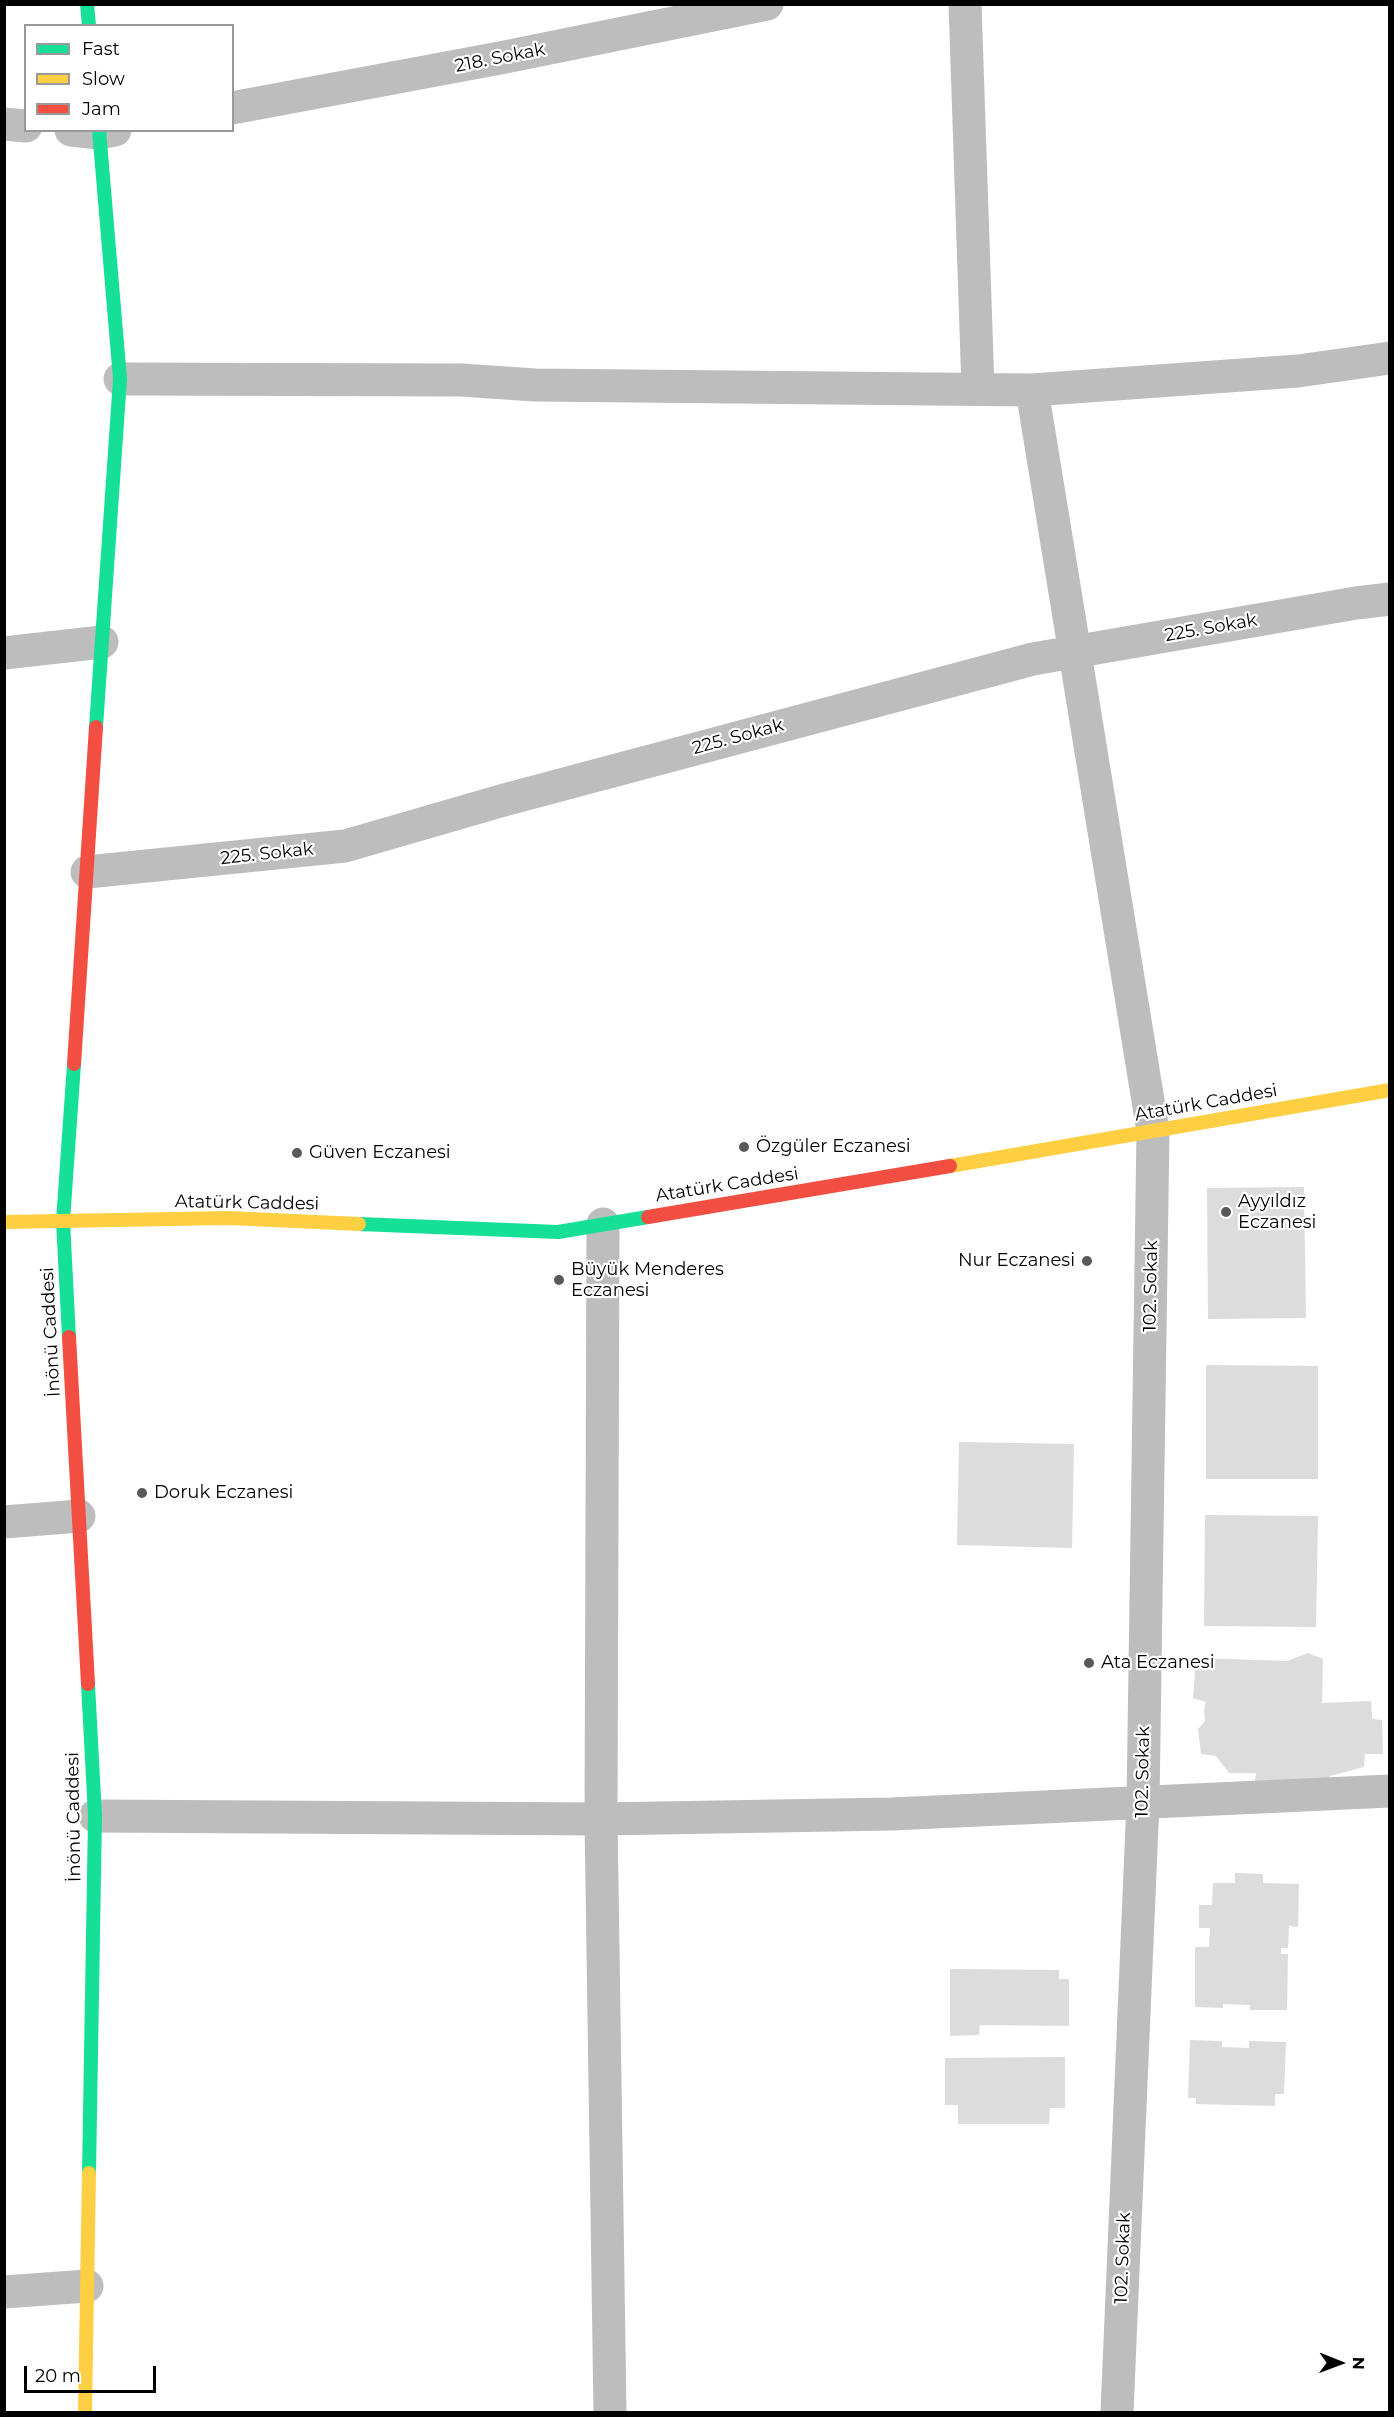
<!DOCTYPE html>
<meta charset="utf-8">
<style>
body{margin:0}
#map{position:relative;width:1394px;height:2417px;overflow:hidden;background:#fff;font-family:Montserrat,sans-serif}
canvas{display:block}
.frame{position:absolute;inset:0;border:6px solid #000;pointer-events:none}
.legend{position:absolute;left:24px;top:24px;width:210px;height:108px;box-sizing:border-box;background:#fff;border:2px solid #999;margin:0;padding:8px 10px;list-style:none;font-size:18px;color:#000}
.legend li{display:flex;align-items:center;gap:12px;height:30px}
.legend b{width:30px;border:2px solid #999}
.north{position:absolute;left:1310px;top:2333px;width:60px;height:60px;-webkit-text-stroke:4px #fff;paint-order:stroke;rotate:91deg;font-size:16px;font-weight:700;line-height:24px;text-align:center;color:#000}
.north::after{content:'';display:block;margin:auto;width:21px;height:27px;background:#000;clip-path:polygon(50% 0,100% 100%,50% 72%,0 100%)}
.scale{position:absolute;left:24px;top:2366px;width:132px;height:27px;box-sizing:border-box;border:3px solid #000;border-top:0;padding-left:8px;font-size:18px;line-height:21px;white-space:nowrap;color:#000;-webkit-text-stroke:4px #fff;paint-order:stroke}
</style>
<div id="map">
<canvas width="1394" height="2417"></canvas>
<div class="frame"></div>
<ul class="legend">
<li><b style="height:8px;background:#16e098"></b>Fast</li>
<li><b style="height:8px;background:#ffcf43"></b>Slow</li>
<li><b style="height:8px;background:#f24e42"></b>Jam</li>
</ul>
<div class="north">N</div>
<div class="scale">20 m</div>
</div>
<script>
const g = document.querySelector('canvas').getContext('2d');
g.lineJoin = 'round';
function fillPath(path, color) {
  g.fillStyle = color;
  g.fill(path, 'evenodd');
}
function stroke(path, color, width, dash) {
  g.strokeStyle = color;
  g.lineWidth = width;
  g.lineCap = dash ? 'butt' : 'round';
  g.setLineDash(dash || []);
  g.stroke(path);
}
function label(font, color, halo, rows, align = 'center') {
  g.font = font + ' Montserrat,sans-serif';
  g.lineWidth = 4.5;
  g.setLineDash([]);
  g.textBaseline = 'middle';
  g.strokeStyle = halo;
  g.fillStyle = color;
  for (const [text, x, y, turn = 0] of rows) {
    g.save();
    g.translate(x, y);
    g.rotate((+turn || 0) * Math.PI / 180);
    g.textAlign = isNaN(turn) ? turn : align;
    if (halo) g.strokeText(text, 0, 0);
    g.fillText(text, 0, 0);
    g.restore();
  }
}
fillPath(new Path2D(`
 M1304 1187 1306 1318 1208 1319 1207 1188Z
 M1206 1365 1318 1366V1479H1206Z
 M959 1442 1074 1444 1072 1548 957 1545Z
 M1205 1515 1318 1516 1316 1627 1204 1626Z
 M1308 1653 1323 1659 1322 1703 1371 1701 1372 1719 1382 1720 1383 1754H1365L1364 1767 1330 1776 1325 1781H1255L1256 1773H1229L1216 1756 1201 1754 1198 1729 1205 1721 1204 1710 1206 1702 1193 1698 1196 1658 1287 1661Z
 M1235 1873 1263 1874V1883L1299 1884 1298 1927 1289 1926 1288 1948H1281V1954H1288L1287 2010H1250V2005L1223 2004V2008L1195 2007V1947H1209L1210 1928H1199V1905H1212L1213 1883H1235Z
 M950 1969 1059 1970V1979H1069V2026L980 2025 979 2035 950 2036Z
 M1190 2040 1222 2041V2047L1249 2048V2041L1286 2042 1284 2094H1275V2106L1196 2104V2098H1188Z
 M1065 2057V2108H1050L1049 2124H958V2105H945V2058Z`), '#dcdcdc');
stroke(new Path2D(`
 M965 4 978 389
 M232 108 500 58 767 4
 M4 124 26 126
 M71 130 99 133 115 130
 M120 379 461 380 535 385 1032 390 1298 371 1390 358
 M1032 390 1153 1131 1143 1802 1117 2412
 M4 653 102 642
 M87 872 345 846 504 800 1033 659 1356 603 1390 599
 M603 1224 601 1819 610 2412
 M4 1522 79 1516
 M95 1816 601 1819 892 1814 1390 1791
 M4 2292 87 2286`), '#bdbdbd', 33);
stroke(new Path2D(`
 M87 4 89 26
 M96 727 120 379 99 130
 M359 1224 558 1232 648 1217
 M69 1337 63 1221 74 1064
 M88 1684 95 1816 89 2173`), '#16e098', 14);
stroke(new Path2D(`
 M950 1166 1390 1090
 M4 1222 229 1218 359 1224
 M85 2412 89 2173`), '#ffcf43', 14);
stroke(new Path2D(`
 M74 1064 96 727
 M648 1217 950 1166
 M69 1337 88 1684`), '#f24e42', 14);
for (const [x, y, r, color] of [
 [744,1147,6,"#595959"],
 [297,1153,6,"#595959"],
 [1226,1212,6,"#595959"],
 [1087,1261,6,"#595959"],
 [559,1280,6,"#595959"],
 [142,1493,6,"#595959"],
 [1089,1663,6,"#595959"]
]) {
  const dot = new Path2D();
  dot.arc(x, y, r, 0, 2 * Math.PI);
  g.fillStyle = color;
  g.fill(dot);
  stroke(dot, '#fff', 2);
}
label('18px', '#000', '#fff', [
 ["218. Sokak",500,58,-11],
 ["225. Sokak",1211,628,-10],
 ["225. Sokak",738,737,-15],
 ["225. Sokak",267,854,-6],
 ["Atatürk Caddesi",1206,1103,-10],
 ["Atatürk Caddesi",727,1185,-9],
 ["Atatürk Caddesi",247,1203,1],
 ["102. Sokak",1151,1286,-89],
 ["İnönü Caddesi",51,1332,-93],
 ["102. Sokak",1143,1772,-89],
 ["İnönü Caddesi",74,1817,-91],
 ["102. Sokak",1123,2258,-88]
]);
label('18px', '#000', '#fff', [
 ["Özgüler Eczanesi",756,1147],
 ["Güven Eczanesi",309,1153],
 ["Ayyıldız",1238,1202],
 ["Eczanesi",1238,1223],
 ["Nur Eczanesi",1075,1261,"right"],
 ["Büyük Menderes",571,1270],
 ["Eczanesi",571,1291],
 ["Doruk Eczanesi",154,1493],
 ["Ata Eczanesi",1101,1663]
], 'left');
</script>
